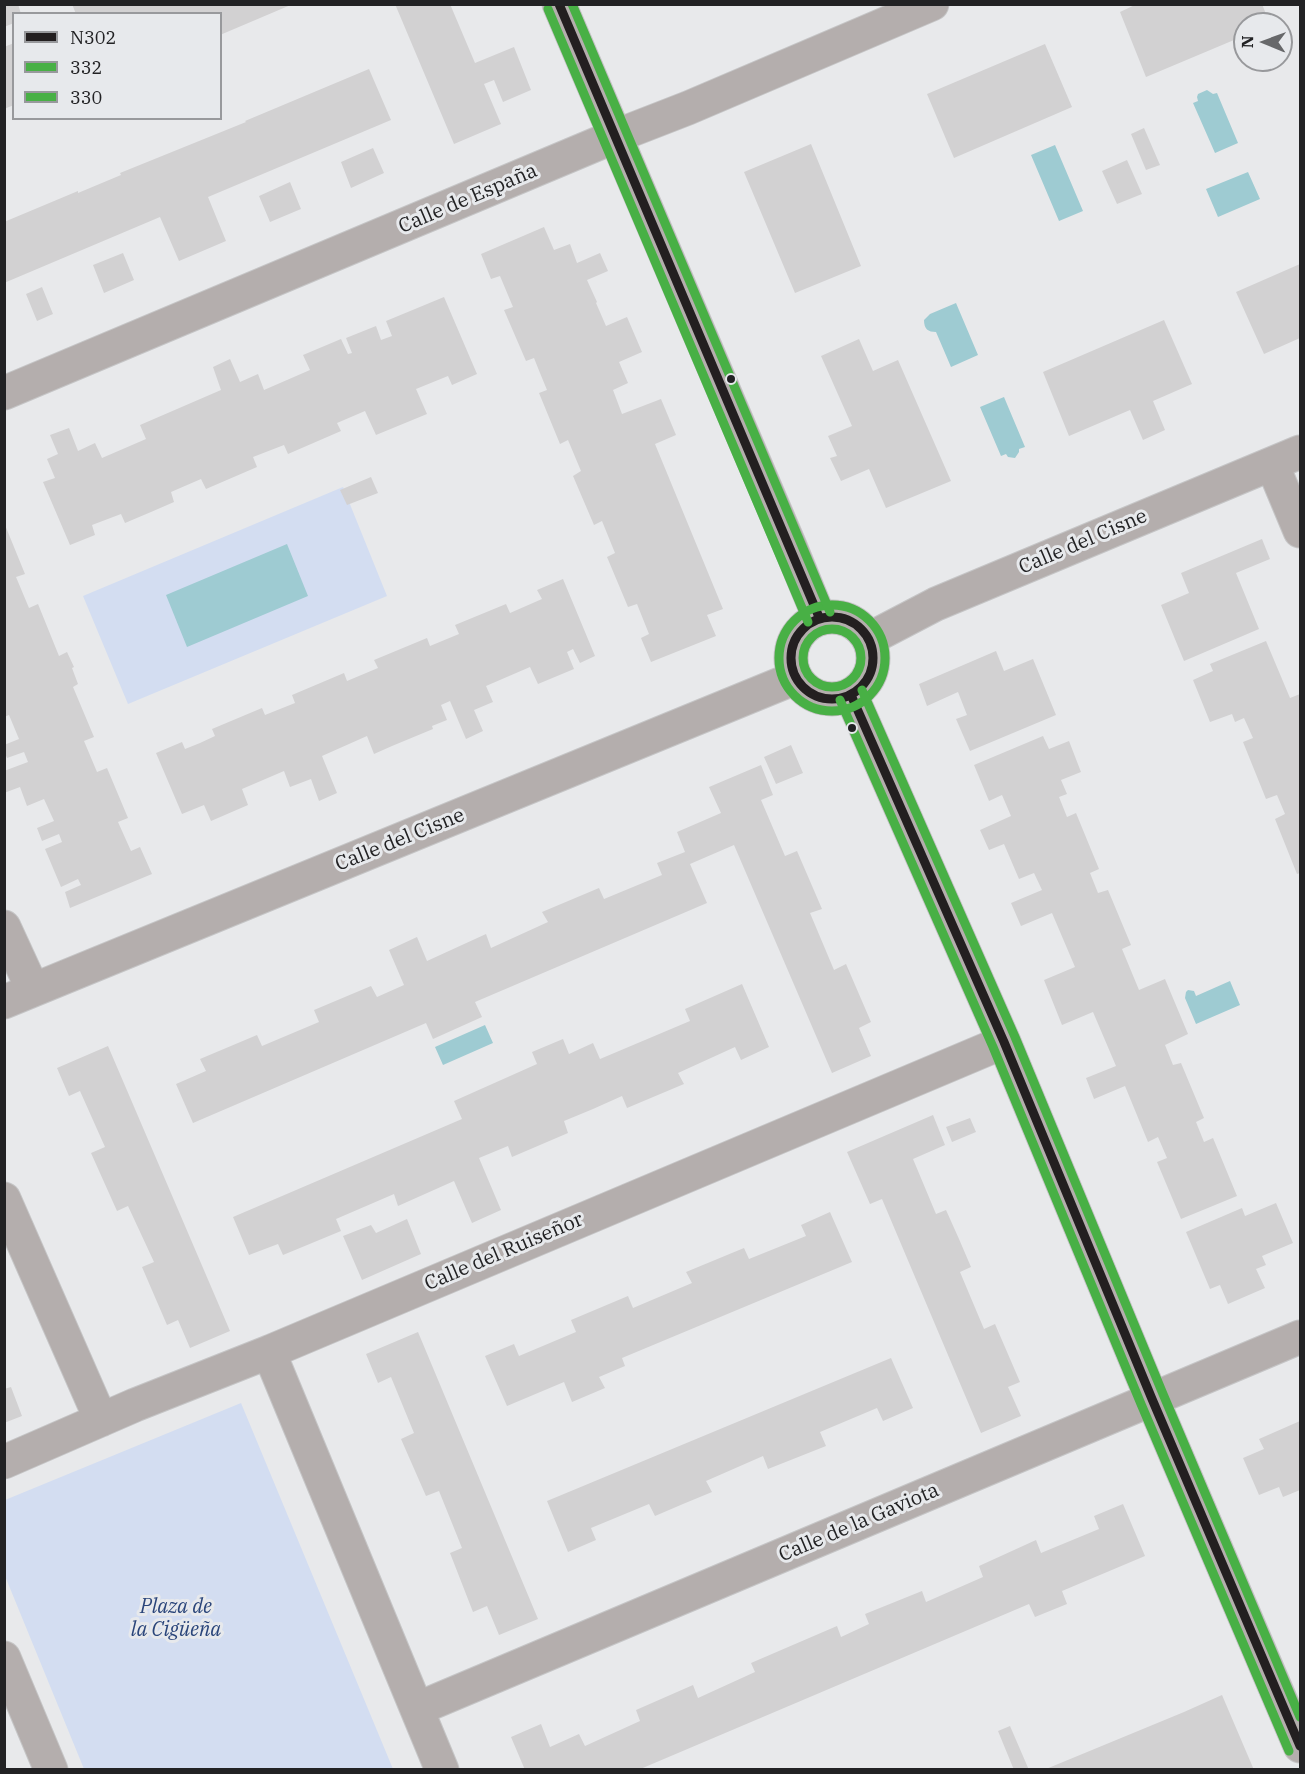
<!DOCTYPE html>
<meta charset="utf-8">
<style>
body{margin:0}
#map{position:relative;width:1305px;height:1774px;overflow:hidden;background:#e8e9eb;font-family:"IBM Plex Serif",serif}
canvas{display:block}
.frame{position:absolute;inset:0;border:6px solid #222224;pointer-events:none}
.legend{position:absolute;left:12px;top:12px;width:210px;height:108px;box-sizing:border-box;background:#e7e9ec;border:2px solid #98999c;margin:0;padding:8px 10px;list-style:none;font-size:18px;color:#222224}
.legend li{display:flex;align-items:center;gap:12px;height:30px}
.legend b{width:30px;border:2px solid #98999c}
.north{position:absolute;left:1233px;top:12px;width:60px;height:60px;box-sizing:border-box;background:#e7e9ec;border:2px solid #98999c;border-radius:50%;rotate:271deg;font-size:16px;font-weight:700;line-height:24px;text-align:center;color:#222224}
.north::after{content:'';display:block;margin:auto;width:21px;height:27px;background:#67686a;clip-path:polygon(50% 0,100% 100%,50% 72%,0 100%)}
</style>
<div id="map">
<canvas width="1305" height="1774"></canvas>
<div class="frame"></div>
<ul class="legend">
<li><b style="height:8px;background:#231f20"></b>N302</li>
<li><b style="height:8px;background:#48b045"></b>332</li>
<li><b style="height:8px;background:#48b045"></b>330</li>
</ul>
<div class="north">N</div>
</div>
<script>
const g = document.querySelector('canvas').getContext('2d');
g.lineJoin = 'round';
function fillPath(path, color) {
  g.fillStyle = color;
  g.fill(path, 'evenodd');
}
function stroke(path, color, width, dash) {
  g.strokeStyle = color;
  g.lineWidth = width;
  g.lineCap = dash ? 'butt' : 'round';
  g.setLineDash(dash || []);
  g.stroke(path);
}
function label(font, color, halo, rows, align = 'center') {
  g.font = font + ' "IBM Plex Serif",serif';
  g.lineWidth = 6;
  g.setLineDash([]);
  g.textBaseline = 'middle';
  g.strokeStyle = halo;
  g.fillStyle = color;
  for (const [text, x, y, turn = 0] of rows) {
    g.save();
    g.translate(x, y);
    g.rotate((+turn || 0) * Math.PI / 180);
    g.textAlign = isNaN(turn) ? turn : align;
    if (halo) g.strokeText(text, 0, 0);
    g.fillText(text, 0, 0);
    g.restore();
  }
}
fillPath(new Path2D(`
 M343 487 387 596 128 704 83 596Z
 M241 1403 393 1769H84L5 1576V1500Z`), '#d3ddf1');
fillPath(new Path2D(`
 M1207 90 1213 94 1217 93 1238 143 1215 153 1193 103 1198 101 1197 97 1198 94Z
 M1055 145 1083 211 1059 221 1031 155Z
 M1248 172 1260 199 1218 217 1206 189Z
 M956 303 978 355 951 367 936 332C928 332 924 329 924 320L930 314Z
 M1004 397 1025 447 1019 449V452L1015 458 1008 457 1006 454 1001 456 980 407Z
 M287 544 308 596 187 647 166 595Z
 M1230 981 1240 1005 1196 1024 1185 998 1186 992 1188 990 1194 991 1196 996Z
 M485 1025 493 1043 443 1065 435 1047Z`), '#9ecbd2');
fillPath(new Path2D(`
 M4 4H18L21 14H14V23L4 27Z
 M72 4H293L220 35V14H76Z
 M395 4H450L475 63 514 47 531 90 503 102 494 80 484 84 501 124 454 144Z
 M1137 4H1262L1270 24H1245V59L1243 60 1234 40 1146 77 1120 12Z
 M14 43V105L4 109V47Z
 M1045 44 1072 107 954 158 927 94Z
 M369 69 391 120 208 197 226 241 179 261 160 217 4 283V222L78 191V193L121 175 120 173 246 122 245 121Z
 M1144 128 1160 165 1146 170 1131 134Z
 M811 144 861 266 795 293 744 172Z
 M373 148 384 173 351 188 341 162Z
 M1127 160 1142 194 1117 204 1102 171Z
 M290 182 301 209 270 222 259 196Z
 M544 227 554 250 570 244 577 263 600 253 608 271 587 280 597 302 596 303 606 326 627 317 642 352 619 362 628 383 613 390 622 414 661 399 676 435 655 444 723 609 707 615 716 636 651 662 641 638 649 634 637 604 628 607 607 557 615 553 602 521 594 525 573 476 581 471 568 440 560 444 539 393 547 390 540 373 534 358 526 361 504 310 513 307 500 276 491 279 481 254Z
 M123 253 134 280 104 293 93 265Z
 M1300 264V338L1264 354 1236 292Z
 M42 287 53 314 37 321 26 294Z
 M444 297 477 374 452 385 448 376 416 389 427 414 376 435 365 411 337 423 341 431 288 454 284 445 253 457 257 467 206 489 201 479 171 492 174 502 151 512 125 523 121 514 92 525 95 535 70 545 43 482 55 478 47 459 58 454 50 435 69 428 78 451 95 443 102 458 146 439 140 425 221 390 213 367 230 359 240 382 258 374 264 390 310 370 303 355 341 339 348 354 352 353 346 338 376 326 381 340 392 336 386 321Z
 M1164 320 1192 384 1153 401 1165 430 1143 440 1130 410 1069 436 1043 372Z
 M859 339 873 371 898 360 951 481 886 508 869 469 841 481 830 458 837 456 828 436 852 426 821 356Z
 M371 477 378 493 347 505 340 490Z
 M5 525 25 574 16 577 29 608 38 604 59 656 67 652 74 667 72 668 78 684 73 687 94 737 84 741 97 772 107 768 128 818 118 822 131 851 140 847 152 874 70 908 65 892 81 885 78 879 61 887 45 849 62 842 59 834 42 841 37 828 54 821 44 799 27 806 20 787 4 793V771L28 762 24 752 7 758 4 751V745L19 739 9 715 4 717Z
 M1262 539 1270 559 1236 573 1259 629 1184 661 1161 605 1189 593 1181 573Z
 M563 579 595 656 580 663 573 649 567 652 574 669 538 684 530 667 486 686 493 702 474 710 483 731 466 739 450 701 441 705 447 720 432 726 433 729 392 746 374 754 367 736 322 756 337 793 319 801 311 779 290 787 284 771 242 789 248 805 211 821 204 805 182 814 156 753 182 742 185 749 200 743 215 736 212 729 262 708 265 715 295 703 292 695 344 673 347 681 378 668 374 660 427 638 430 646 459 634 455 625 506 604 510 613 542 599 537 590Z
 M1266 641 1290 698 1300 694V873L1297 874 1275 819 1285 814 1277 795 1266 799 1243 742 1253 738 1244 718 1235 722 1232 714 1210 722 1193 680 1213 671 1210 664Z
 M996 651 1004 671 1033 659 1056 715 970 751 956 719 967 715 958 692 927 706 919 684Z
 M1043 736 1049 749 1069 741 1081 772 1061 780 1067 794 1059 797 1067 817 1076 813 1099 869 1090 873 1098 893 1108 890 1131 945 1122 949 1139 990 1165 979 1188 1034 1165 1045 1173 1065 1181 1063 1204 1118 1196 1122 1204 1142 1213 1138 1237 1196 1181 1219 1157 1162 1167 1158 1158 1137 1148 1142 1125 1086 1094 1099 1086 1078 1116 1066 1093 1012 1062 1025 1044 980 1075 967 1052 913 1021 926 1011 903 1042 890 1034 873 1019 879 1004 844 989 850 980 830 1011 816 1002 795 989 801 974 765Z
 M791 745 803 773 776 784 764 757Z
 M761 765 773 795 761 800 785 856 797 851 822 909 810 913 834 970 846 964 871 1022 859 1028 871 1056 832 1073 734 845 690 864 707 903 475 1002 482 1017 433 1039 426 1023 193 1123 176 1084 206 1071 200 1059 257 1035 262 1046 319 1022 314 1010 371 986 377 997 404 985 389 950 417 937 427 961 486 934 491 948 548 922 542 912 599 888 604 899 662 875 657 863 685 852 677 832 721 813 709 787Z
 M742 984 769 1047 741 1060 735 1047 678 1073 684 1084 627 1108 622 1096 593 1109 564 1121 568 1133 512 1157 508 1146 479 1158 501 1210 472 1223 454 1181 398 1206 394 1194 336 1219 341 1231 283 1255 278 1244 249 1255 233 1217 462 1119 454 1101 537 1064 532 1052 563 1039 569 1054 593 1043 600 1059 690 1021 685 1009Z
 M108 1046 230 1331 190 1348 178 1320 167 1325 142 1267 154 1262 128 1206 117 1211 91 1153 105 1147 80 1091 69 1096 57 1068Z
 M933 1115 945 1145 913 1159 936 1214 946 1210 959 1239 971 1267 960 1272 984 1329 995 1324 1020 1382 1008 1387 1021 1416 981 1433 882 1199 870 1204 847 1152Z
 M970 1118 976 1132 952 1142 946 1127Z
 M1276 1203 1293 1243 1262 1256 1266 1265 1256 1269 1265 1288 1228 1304 1220 1285 1210 1289 1186 1232 1242 1208 1245 1216Z
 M830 1212 852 1262 622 1358 625 1366 599 1377 605 1388 572 1402 564 1382 507 1406 485 1356 514 1344 519 1356 576 1332 571 1320 628 1296 633 1308 692 1283 686 1272 744 1248 749 1259 806 1236 801 1225Z
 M407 1219 421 1254 362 1280 343 1236 371 1225 376 1233Z
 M418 1332 538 1619 499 1635 487 1606 473 1612 450 1553 462 1548 439 1491 426 1496 401 1439 414 1433 391 1377 378 1383 366 1354Z
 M891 1358 913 1408 883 1421 877 1408 820 1432 826 1446 768 1469 763 1456 706 1481 712 1492 683 1504 655 1516 649 1504 591 1528 596 1540 568 1552 547 1501Z
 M11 1387 22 1416 4 1423V1389Z
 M1300 1421V1490L1283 1497 1279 1487 1259 1495 1243 1458 1264 1449 1259 1439Z
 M1123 1504 1145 1556 1062 1591 1067 1604 1035 1617 1029 1604 638 1770H525L511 1737 541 1724 550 1747 579 1734 585 1746 640 1721 636 1710 693 1685 698 1698 755 1672 751 1663 837 1626 841 1637 869 1624 865 1614 922 1591 926 1602 983 1577 979 1566 1036 1540 1041 1553 1099 1529 1094 1516Z
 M1222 1695 1254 1770 1046 1769 1184 1712Z
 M1010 1726 1029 1770H1014L998 1731Z`), '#d2d1d2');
const minor = new Path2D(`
 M559 4 790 546 819 617
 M4 393 616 136 688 108 932 4
 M1272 464 1300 531
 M791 658a41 41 0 1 1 82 0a41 41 0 1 1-82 0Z
 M869 639 936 604 1300 452
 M851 695 1004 1042 1152 1399 1300 1746
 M4 927 33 990
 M4 1002 795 678
 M4 1199 101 1420
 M269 1352 442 1770
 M4 1462 135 1405 269 1352 1004 1042
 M4 1658 51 1770
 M417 1709 1300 1337`);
stroke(minor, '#c5c5c6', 35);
stroke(minor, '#b4aead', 33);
stroke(new Path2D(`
 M559 4 819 617
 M791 658a41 41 0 1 1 82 0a41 41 0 1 1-82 0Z
 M851 695 1004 1042 1152 1399 1300 1746`), '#231f20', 9);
stroke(new Path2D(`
 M548 9 808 622
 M779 658a53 53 0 1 1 106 0a53 53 0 1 1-106 0Z
 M840 700 993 1047 1141 1404 1289 1751`), '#48b045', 9);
stroke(new Path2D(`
 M572 4 830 612
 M803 658a29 29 0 1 1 58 0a29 29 0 1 1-58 0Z
 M862 690 1015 1037 1163 1394 1300 1717`), '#48b045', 9);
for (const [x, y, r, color] of [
 [731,379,5,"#222224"],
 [852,728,5,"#222224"]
]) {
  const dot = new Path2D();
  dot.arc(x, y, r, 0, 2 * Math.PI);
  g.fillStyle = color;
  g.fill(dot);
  stroke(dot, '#e7e9ec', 2);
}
label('20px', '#222224', '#e7e9ec', [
 ["Calle de España",468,199,-23],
 ["Calle del Cisne",1083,542,-23],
 ["Calle del Cisne",400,840,-22],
 ["Calle del Ruiseñor",504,1252,-23],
 ["Calle de la Gaviota",859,1523,-23]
]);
label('italic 20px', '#2a457a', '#e7e9ec', [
 ["Plaza de",176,1607],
 ["la Cigüeña",176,1630]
]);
</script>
